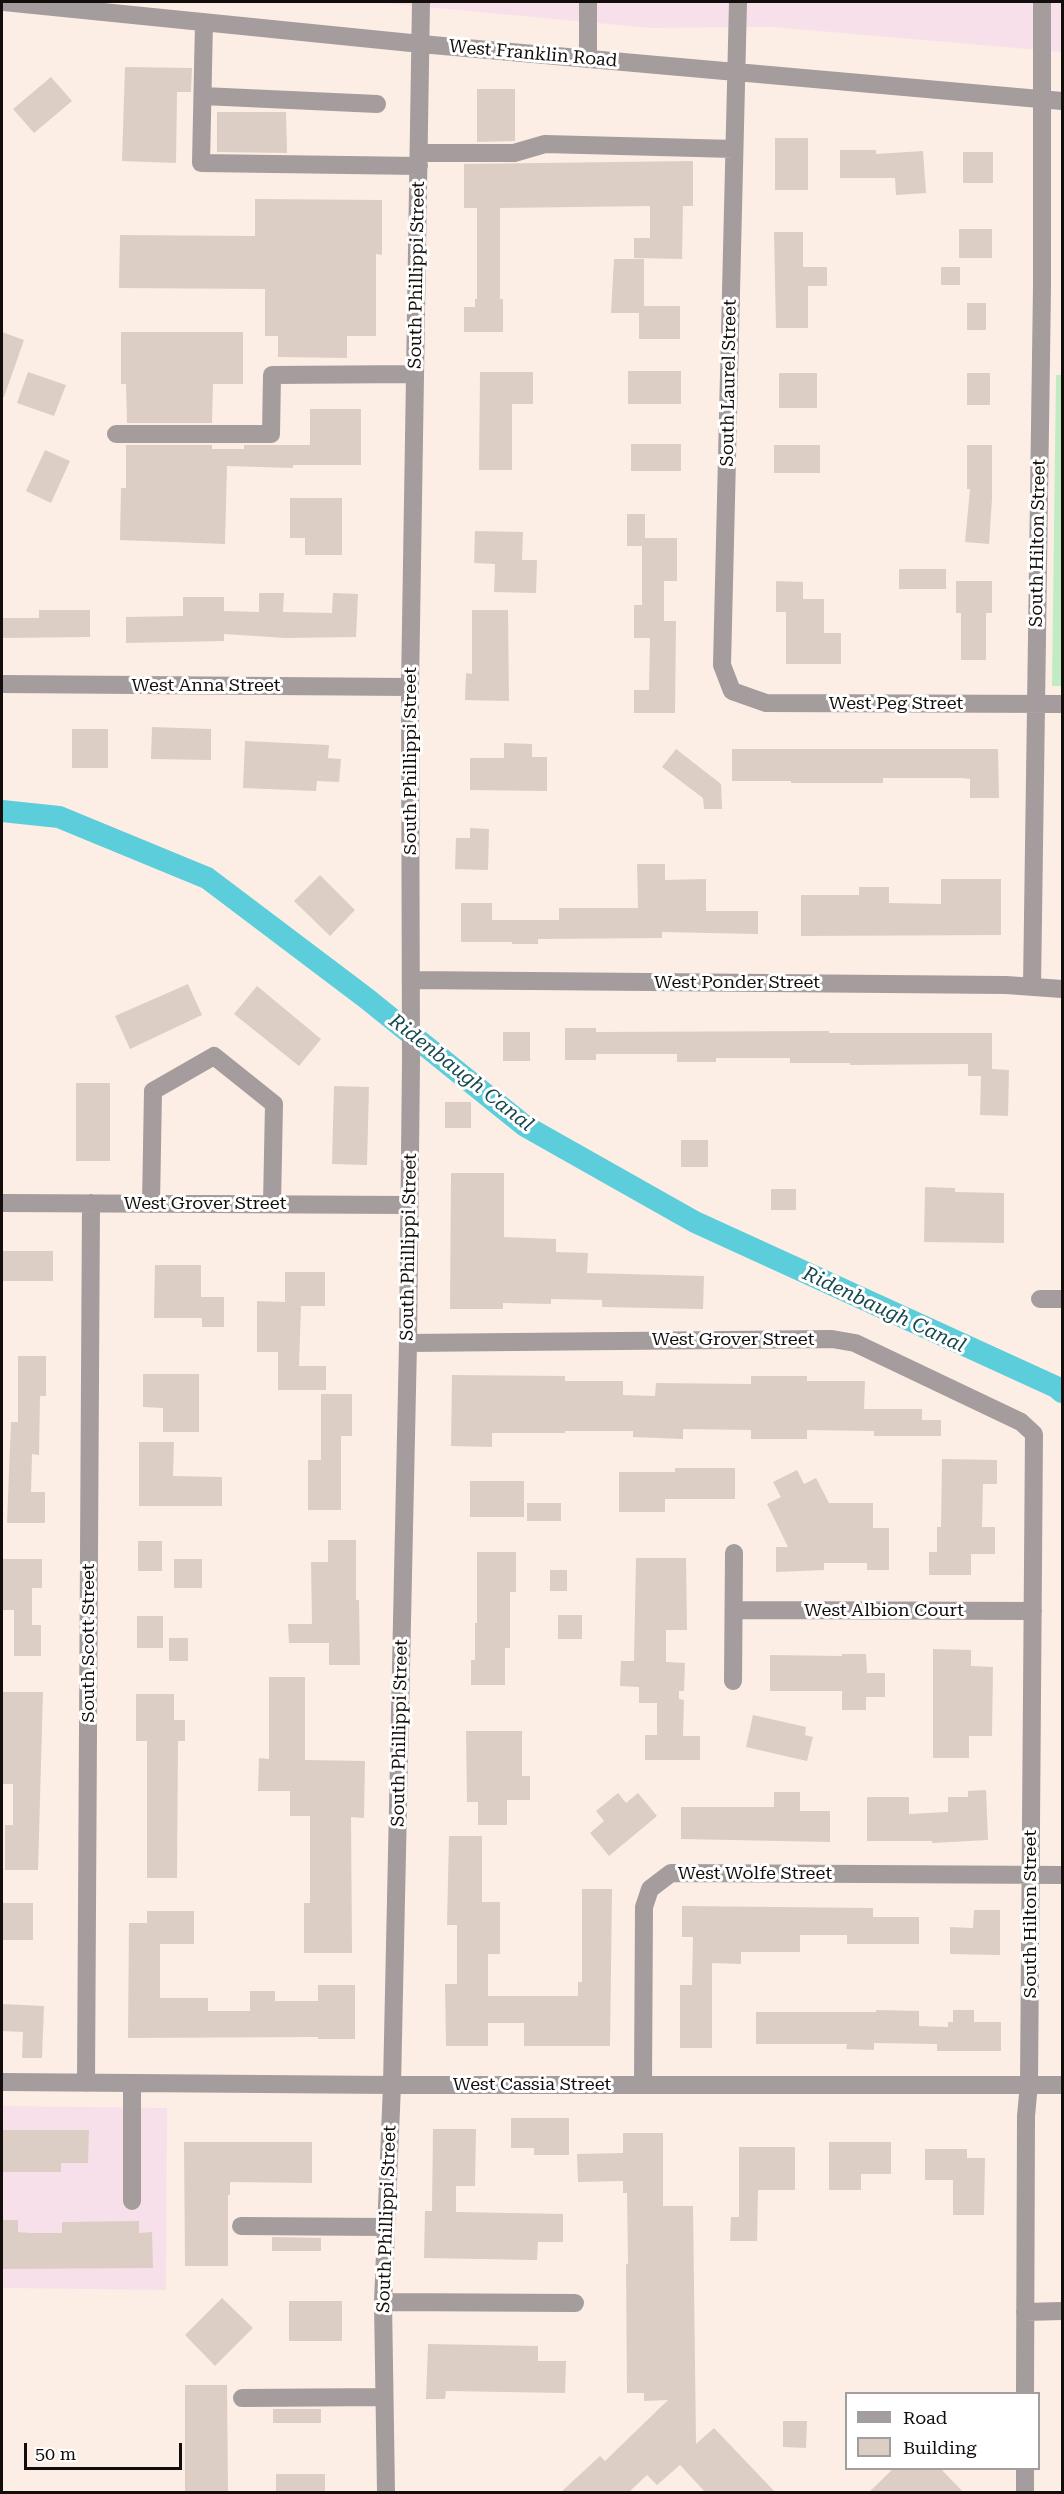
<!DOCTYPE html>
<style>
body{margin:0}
#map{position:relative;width:1064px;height:2494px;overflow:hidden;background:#fceee4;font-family:"Roboto Serif",serif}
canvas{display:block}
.frame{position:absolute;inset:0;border:3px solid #130e0b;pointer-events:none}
.legend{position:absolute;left:845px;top:2392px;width:195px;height:78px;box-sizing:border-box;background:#fff;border:2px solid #a19f9d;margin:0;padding:8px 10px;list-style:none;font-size:18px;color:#130e0b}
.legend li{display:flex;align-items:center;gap:12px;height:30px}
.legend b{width:30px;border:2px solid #a19f9d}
.scale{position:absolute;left:24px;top:2443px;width:158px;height:27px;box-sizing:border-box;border:3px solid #130e0b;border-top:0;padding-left:8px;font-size:18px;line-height:21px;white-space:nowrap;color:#130e0b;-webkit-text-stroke:4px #fff;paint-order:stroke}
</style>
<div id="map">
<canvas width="1064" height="2494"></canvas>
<div class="frame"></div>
<ul class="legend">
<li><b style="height:8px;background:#a49c9d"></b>Road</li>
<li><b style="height:16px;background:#dccec4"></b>Building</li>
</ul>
<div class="scale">50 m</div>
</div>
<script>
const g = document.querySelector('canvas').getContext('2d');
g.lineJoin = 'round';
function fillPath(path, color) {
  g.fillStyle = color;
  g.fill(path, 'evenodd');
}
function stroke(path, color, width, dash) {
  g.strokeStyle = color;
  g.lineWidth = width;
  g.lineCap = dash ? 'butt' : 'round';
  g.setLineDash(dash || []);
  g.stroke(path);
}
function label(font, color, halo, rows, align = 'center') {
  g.font = font + ' "Roboto Serif",serif';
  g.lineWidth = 6;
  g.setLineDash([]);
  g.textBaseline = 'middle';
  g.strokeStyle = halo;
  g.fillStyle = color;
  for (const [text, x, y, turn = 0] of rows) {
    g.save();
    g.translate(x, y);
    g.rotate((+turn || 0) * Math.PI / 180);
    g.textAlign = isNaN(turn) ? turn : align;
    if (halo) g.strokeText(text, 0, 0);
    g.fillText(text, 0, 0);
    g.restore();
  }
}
fillPath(new Path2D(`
 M372 2H1062V52L772 27 651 28Z
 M2 2106 167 2108 166 2290 2 2288Z`), '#f8e0eb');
fillPath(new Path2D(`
 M1056 375H1062V686H1052Z`), '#bfecc3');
stroke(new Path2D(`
 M2 811 59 817 207 878 366 998 525 1126 695 1222 1056 1387 1062 1392`), '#5ccdda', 22);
fillPath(new Path2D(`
 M125 67 192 68 191 92H177L176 163 122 161Z
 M51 77 72 101 34 133 13 109Z
 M477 89H515V141L477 142Z
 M217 112H286L287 153 217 152Z
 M775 138H808V190H775Z
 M840 150H876V154L923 151 926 193 896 195 895 178H840Z
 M963 152H993V183H963Z
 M693 161V206H683L682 259 634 258V238H650V206L500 208V299H503V332H464V307H475V299H477V208H464V164Z
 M255 199 382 200V255L376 254V336H347V358L278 357V336H265V289L119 288 120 235 255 236Z
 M959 229H992V258H959Z
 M774 232H803V267H827V286H808V328H776Z
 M614 259H644V306H680V339H639V313H611Z
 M941 267H960V285H941Z
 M967 303H986V330H967Z
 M2 332 24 340 4 397H2Z
 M121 332H243V384H213L212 423H127L126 384H121Z
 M628 371H681V404H628Z
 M28 372 66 385 54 416 17 403Z
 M480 372H533V404H512V470H479Z
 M779 373H817V408H779Z
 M967 373H990V405H967Z
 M310 409H361V465H293V468L227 466 225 544 120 540 121 488H126V445H212V449H244V445H310Z
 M631 444H681V471H631Z
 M774 445H820V473H774Z
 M967 445H992V499L989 544 965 542 970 489H967Z
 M45 450 70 461 51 503 26 491Z
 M290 498H342V555H305V538H290Z
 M627 514H645V538H677V581H664V621H676L675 713H634V690H649L650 638H634V605H642V546H627Z
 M475 531 523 532 522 560H537L536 593 494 592 495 564 474 563Z
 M899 569H946V589H899Z
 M776 581 803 582V599H824V633H841V664H786V612H776Z
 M956 581H992V613H986V660H961V613H956Z
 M259 593H284L283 612 332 613 333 593 358 594 356 637 285 638 224 634V641L126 643V617L183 616V597H224V611L259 612Z
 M39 610H90V637L2 638V618H39Z
 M472 610H508L509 701 465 700 466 673 472 674Z
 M152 727 211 729V760L151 759Z
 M72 729H108V768H72Z
 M245 741 329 745 328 758 341 759 339 782 317 781 316 791 243 788Z
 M504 743 532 744V757H547V791L470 790V758H504Z
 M676 749 721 784 722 809H704L703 798 662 767Z
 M732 749H998L999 798H970V779L961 778H883V783H791V781H732Z
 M470 828 489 829 488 870 455 869 456 838H470Z
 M637 864H665V880L706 879V911H758V934L662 932V938L538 939V944H512V942H461V903H492V920H559V908H638Z
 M320 875 355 910 330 936 294 901Z
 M941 879H1001V935L801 936V895H859V887H889V903L941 904Z
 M188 984 202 1015 130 1049 115 1016Z
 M257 986 321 1039 299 1066 234 1014Z
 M565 1028H596V1032L829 1031V1033H992V1069L1009 1070 1008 1116 980 1115 981 1076H968V1064L850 1065V1063H790V1058H716V1062H677V1054H596V1060H565Z
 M503 1032H530V1061H503Z
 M76 1083H110V1161H76Z
 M334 1086 369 1087 367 1165 332 1164Z
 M445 1102H471V1128H445Z
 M681 1140H708V1167H681Z
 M451 1173H504V1237L556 1239V1252L588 1253 587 1273 704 1276 703 1309 602 1307V1300L551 1299V1304L503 1303V1309H450Z
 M925 1187 955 1188V1192L1004 1193V1243L924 1242Z
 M771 1189H796V1210H771Z
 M2 1251H53V1281H2Z
 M155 1265H201V1297H224V1327H202V1318H154Z
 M285 1272H325V1306H301L299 1366H326V1390H278V1352H257V1301L285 1302Z
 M18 1356H46V1396H40L39 1455 32 1454 31 1492H45V1523H7L11 1422H18Z
 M143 1374H199V1432H163V1408L143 1407Z
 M452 1375 565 1376V1381H623V1395L655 1396 656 1383 751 1384V1376H807V1381H865L864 1409H922V1420H941V1436H874V1431L807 1430V1439H751V1430L683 1429V1439L633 1437V1431H565V1433H492V1447L451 1446Z
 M321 1394H352V1436H341V1510H308V1460H321Z
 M139 1442H174L173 1476 222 1477V1506H139Z
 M942 1459 997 1460V1484H983L982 1527H995V1554H971V1575H929V1552H937V1527H941Z
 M675 1468H735V1499H665V1512H619V1472H675Z
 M797 1470 804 1484 816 1478 829 1503H873V1528H889V1570H867V1563H824V1570L776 1572V1547H788L767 1504 781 1497 773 1482Z
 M470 1481H524V1517H470Z
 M527 1503H561V1521H527Z
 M328 1540H356V1600H359L360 1665H329V1643H289L288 1624H312L311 1562H328Z
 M138 1541H162V1571H138Z
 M477 1552H516V1592H510V1648H505V1685H471V1660H475V1623H477Z
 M636 1558H686L687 1630H666V1662L685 1663 684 1691H679V1699L684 1700 683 1736H700V1760H645V1735H657V1703H639V1687L620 1686 621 1661H634Z
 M2 1559H42V1588H32V1625H41V1656H14V1610H2Z
 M174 1559H202V1588H174Z
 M550 1570H567V1591H550Z
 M558 1615H582V1639H558Z
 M137 1616H163V1648H137Z
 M169 1638H188V1661H169Z
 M933 1649 971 1650V1666L993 1667 992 1736H969V1758H933Z
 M842 1654H866L867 1673H885V1697H866V1710H842V1691H770V1655L842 1656Z
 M269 1677H305V1760L365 1761 364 1818 351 1817 352 1953H304V1903H310V1816H290V1791H258L259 1758 269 1759Z
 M2 1692H43L38 1870H5V1825H13V1784H2Z
 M136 1694H174V1720H185V1741H178L177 1878H147V1741H136Z
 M753 1715 806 1727 805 1735 813 1737 807 1761 746 1747Z
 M466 1731H522V1776H530V1800H507V1825H478V1802H467Z
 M986 1790 988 1840 932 1843V1841H867V1797H909V1814L948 1812V1797H968V1791Z
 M774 1792H800V1811H830V1842L681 1839V1807H774Z
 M618 1793 626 1803 638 1793 657 1816 609 1856 590 1833 604 1821 596 1811Z
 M449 1836H482V1902H500V1954H488V1996H578V1982H582V1889H612L610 2046H524V2023H488V2046H446L445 1984H457V1925H447Z
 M2 1903H33V1940H2Z
 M682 1906 873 1908V1917H919V1944H847V1935H800V1952H741V1964L712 1963V2048H680V1985H692L693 1937H682Z
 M974 1910H1000V1955L950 1954V1927L973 1928Z
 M147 1911H194V1944H160V1998H208V2011H250V1991H275V2001H318V1985H355V2039H318V2037L128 2038 129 1923H147Z
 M2 2004 44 2006 42 2058H22L23 2032 2 2031Z
 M876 2010 919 2011V2026L948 2027V2022H953V2010H974V2022H1001V2051H937V2044L874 2043V2050L846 2049 847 2044H756V2012H876Z
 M511 2118H569V2155H534V2148H511Z
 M433 2129H476L475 2186H456V2212L563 2214V2242H538L537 2260 424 2258 425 2211H432Z
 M2 2130H89L88 2163H61V2172H2Z
 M623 2133H663V2206H693L696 2444 714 2428 776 2493H706L680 2465 657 2485 647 2475 628 2493H560L600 2456 605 2461 668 2400 644 2401V2393H627L626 2264H628L627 2193H623V2181L578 2182 577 2154 623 2153Z
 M184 2142H312V2183L230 2182V2195H228V2266H185Z
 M829 2142H891V2174H861V2190H829Z
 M739 2147H795V2190H758L757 2241H730L731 2217H739Z
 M925 2149H967V2158H985L984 2215H953V2180H925Z
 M2 2220H18V2232L30 2233H62V2222L139 2221V2233L152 2232 153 2268 2 2269Z
 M272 2237 321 2238V2251H272Z
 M222 2298 253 2328 215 2366 185 2335Z
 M289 2301H342V2341H289Z
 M428 2344 538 2346V2361H566L565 2393 446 2391 445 2399H426Z
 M185 2385H227L228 2493H185Z
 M273 2409H321V2423H273Z
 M783 2421H807L806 2448 783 2447Z
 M893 2469H941L964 2493H868Z
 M276 2474H325V2491H276Z`), '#dccec4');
stroke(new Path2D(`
 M4 2 421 44 1062 101
 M588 2V59
 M738 2 722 665 732 691 766 703 1062 704
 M204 22 201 163 419 166
 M203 96 377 104
 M419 153H514L545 144 734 149
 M116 434H271L272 375 415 374
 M2 684 410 687
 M411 980 1006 985 1062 989
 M1032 987 1042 287V2
 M2 1203 409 1205
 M151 1204 153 1091 214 1056 274 1104 272 1204
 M1040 1299H1062
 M408 1343 832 1339 855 1343 1021 1422 1034 1434 1029 2084 1026 2116 1025 2394
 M735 1610 1033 1611
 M733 1681 734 1553
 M2 2082 392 2085H1062
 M86 2083 91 1203
 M132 2083V2201
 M643 2085 644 1907 650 1889 671 1873 1062 1875
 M241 2226 386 2227
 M383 2302 575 2303
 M1025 2312 1062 2311
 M242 2398 384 2397
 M386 2492 383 2302 392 2085 408 1343 411 1061 410 687 421 2
 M1025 2492V2468`), '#a49c9d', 18);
label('18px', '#130e0b', '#fff', [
 ["West Franklin Road",533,54,5],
 ["South Phillippi Street",417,275,-89],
 ["South Laurel Street",729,383,-89],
 ["South Hilton Street",1038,543,-89],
 ["West Anna Street",206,686],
 ["West Peg Street",896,704],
 ["South Phillippi Street",411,761,-90],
 ["West Ponder Street",737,983],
 ["West Grover Street",205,1204],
 ["South Phillippi Street",409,1247,-89],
 ["West Grover Street",733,1340],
 ["West Albion Court",884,1611],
 ["South Scott Street",89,1643,-90],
 ["South Phillippi Street",400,1733,-89],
 ["West Wolfe Street",755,1874],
 ["South Hilton Street",1031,1914,-90],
 ["West Cassia Street",532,2085],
 ["South Phillippi Street",387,2219,-88]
]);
label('italic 20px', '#16494e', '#fff', [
 ["Ridenbaugh Canal",461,1073,38],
 ["Ridenbaugh Canal",884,1310,25]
]);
</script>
